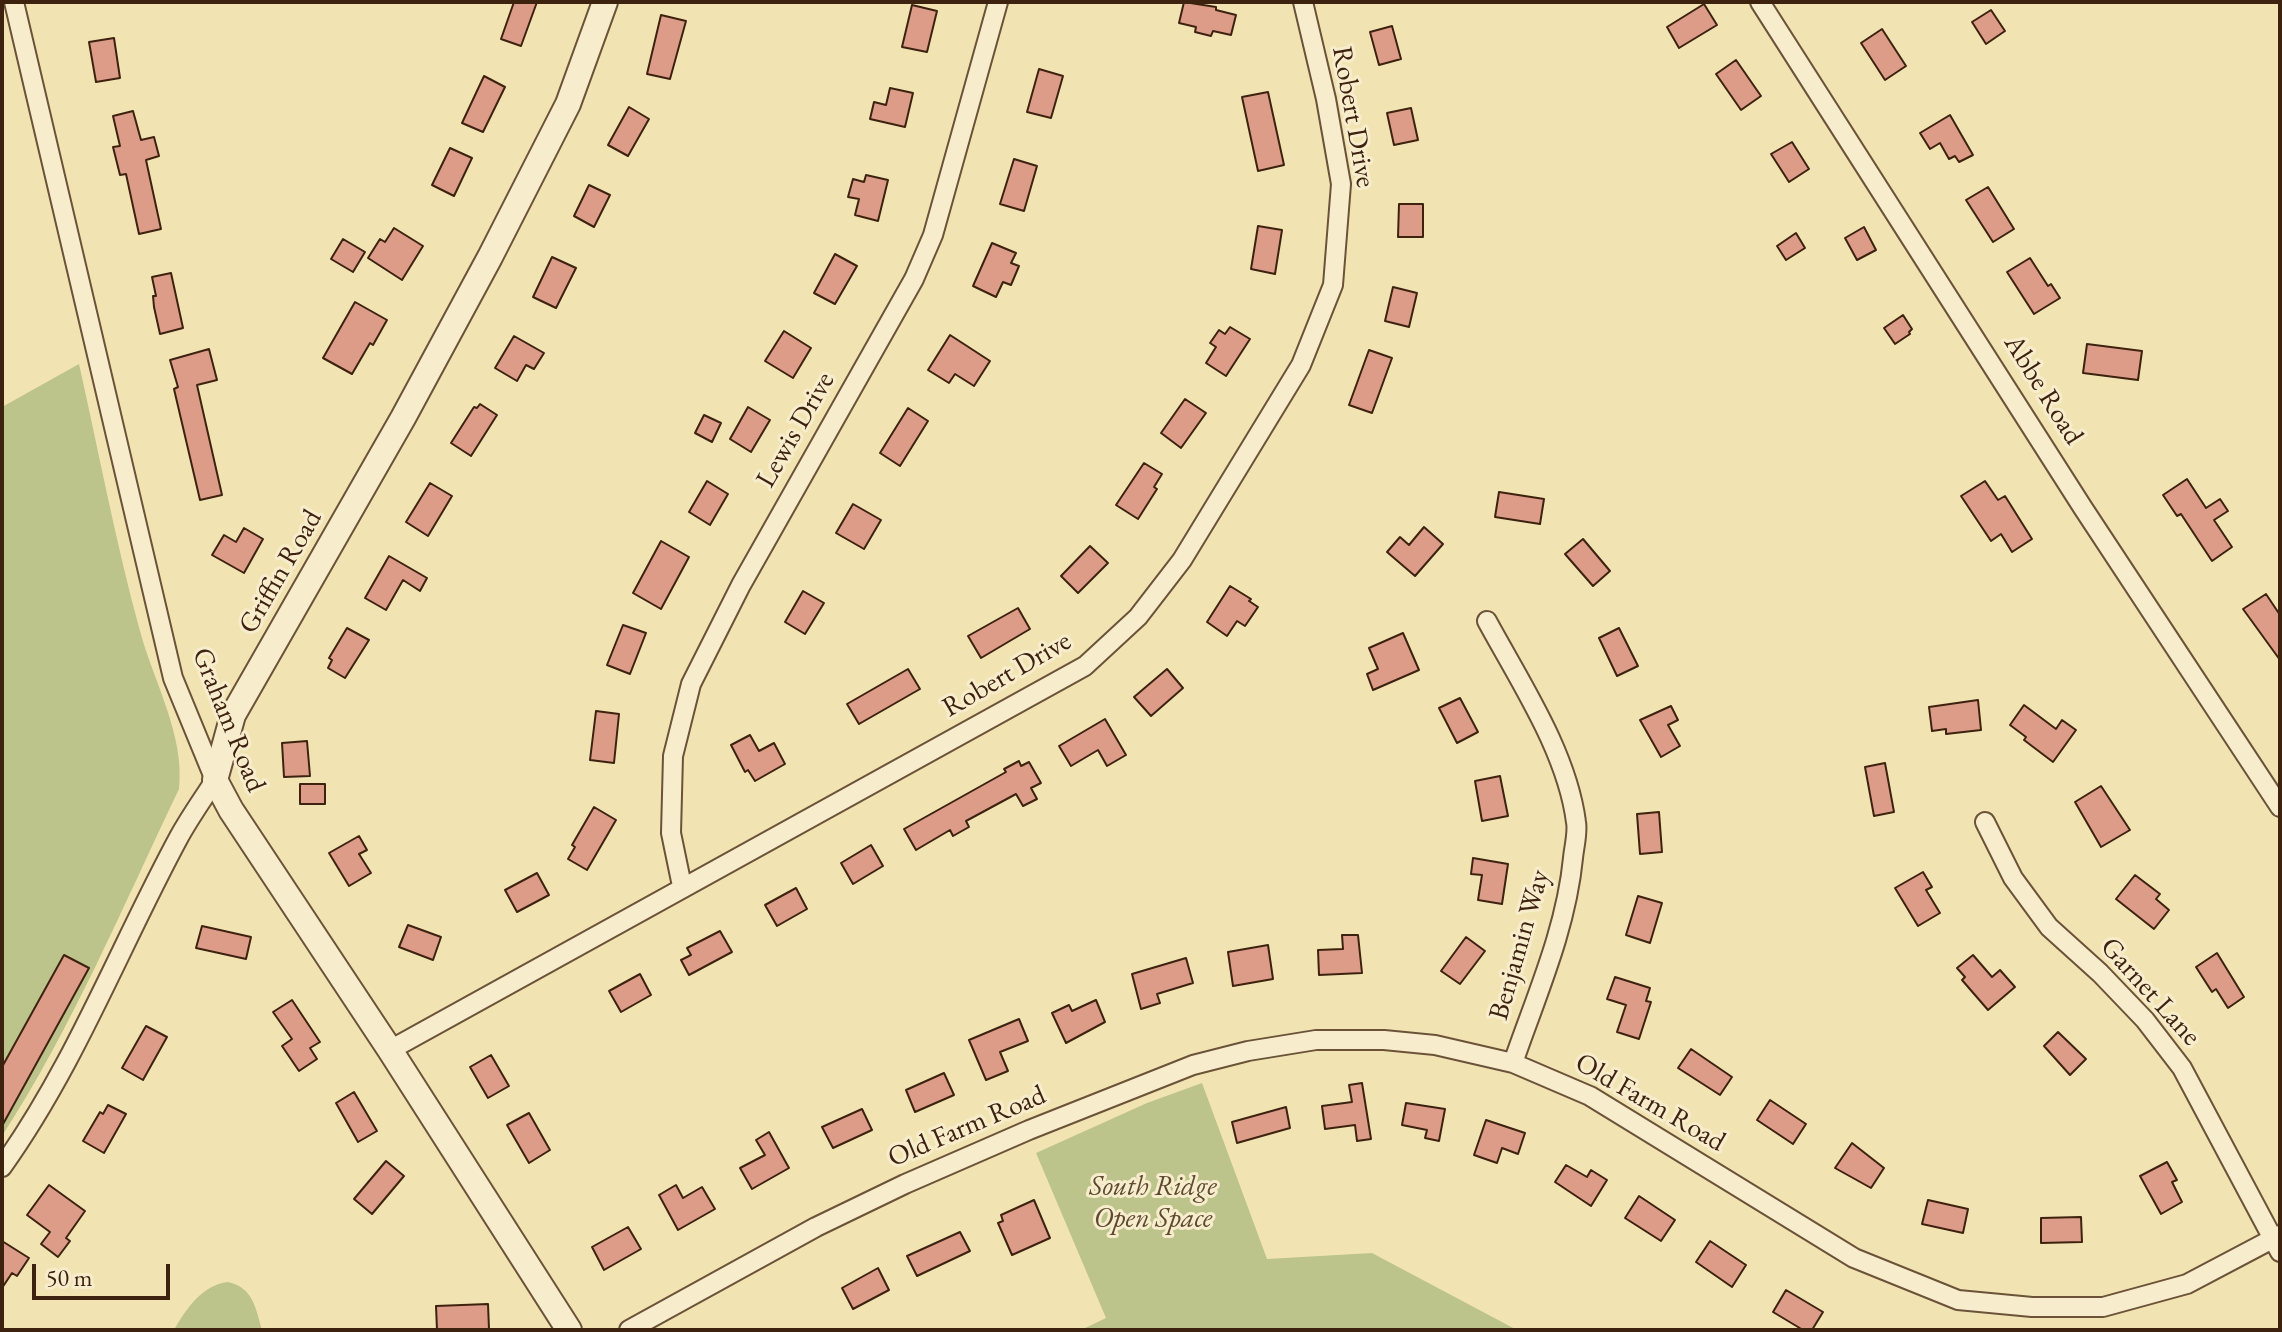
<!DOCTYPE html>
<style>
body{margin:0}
#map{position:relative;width:2282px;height:1332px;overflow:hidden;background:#f2e4b2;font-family:"EB Garamond",serif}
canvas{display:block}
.frame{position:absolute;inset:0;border:4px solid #3e2210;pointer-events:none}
.scale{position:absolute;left:32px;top:1264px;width:138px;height:36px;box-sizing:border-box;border:4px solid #3e2210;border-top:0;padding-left:10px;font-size:24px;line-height:28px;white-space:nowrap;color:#3e2210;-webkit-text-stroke:6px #f7edcd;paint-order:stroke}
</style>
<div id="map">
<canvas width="2282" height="1332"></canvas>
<div class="frame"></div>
<div class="scale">50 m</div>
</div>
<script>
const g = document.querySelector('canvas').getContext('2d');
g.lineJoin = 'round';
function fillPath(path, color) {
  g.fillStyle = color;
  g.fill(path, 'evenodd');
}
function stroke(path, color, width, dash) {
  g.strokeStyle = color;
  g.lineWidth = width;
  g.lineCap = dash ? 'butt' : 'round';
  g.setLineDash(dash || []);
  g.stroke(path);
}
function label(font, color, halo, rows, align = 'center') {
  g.font = font + ' "EB Garamond",serif';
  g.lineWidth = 6;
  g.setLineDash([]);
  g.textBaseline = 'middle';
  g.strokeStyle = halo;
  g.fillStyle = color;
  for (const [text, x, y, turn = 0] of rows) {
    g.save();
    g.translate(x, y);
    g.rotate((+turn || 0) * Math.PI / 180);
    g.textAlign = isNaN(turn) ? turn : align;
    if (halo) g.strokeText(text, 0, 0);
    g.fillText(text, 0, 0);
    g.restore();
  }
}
fillPath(new Path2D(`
 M79 364C99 453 116 544 140 631 154 683 185 735 179 789 123 906 72 1028 2 1136V407Z
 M1202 1083 1267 1259 1372 1253 1517 1330H1081L1106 1318 1036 1153 1147 1103Z
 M228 1282C253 1287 256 1309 262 1330H174C186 1309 202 1285 228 1282Z`), '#bcc48c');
const building = new Path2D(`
 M514 2H537L521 46 501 39Z
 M1184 2 1216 7V10L1236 15 1231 35 1213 31 1211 36 1195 32 1196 27 1179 23Z
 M1704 4 1717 25 1679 48 1667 27Z
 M912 5 937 11 927 52 902 47Z
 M1991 10 2005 31 1986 44 1972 22Z
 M661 15 686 21 670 79 647 74Z
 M1392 26 1401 59 1379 65 1370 32Z
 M1882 29 1906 66 1885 80 1861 43Z
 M114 38 120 78 96 82 89 42Z
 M1736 60 1761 96 1741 110 1716 74Z
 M1039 69 1063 76 1051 118 1027 112Z
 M484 76 505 87 483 132 462 123Z
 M890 88 913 93 905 127 870 119 874 102 886 105Z
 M1268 92 1284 165 1258 171 1242 97Z
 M629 107 649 119 628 156 608 145Z
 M1411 108 1418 140 1394 145 1387 113Z
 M133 111 141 140 154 137 159 156 146 160 161 229 139 234 126 174 120 175 113 147 120 146 113 116Z
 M1950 115 1973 155 1959 162 1955 156 1949 159 1940 143 1930 149 1920 133Z
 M1792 142 1809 169 1789 182 1771 154Z
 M450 148 472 158 454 196 432 185Z
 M1014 159 1037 166 1024 211 1000 204Z
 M866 175 888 180 878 221 855 215 859 199 848 197 853 179 864 182Z
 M589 185 610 195 594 227 574 216Z
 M1988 187 2014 229 1993 242 1966 200Z
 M1399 204H1423V237H1398Z
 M1258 226 1282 230 1275 274 1251 269Z
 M1864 227 1876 250 1857 260 1845 238Z
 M394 228 423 246 402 280 368 258 380 239 385 242Z
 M1796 233 1805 248 1786 260 1777 246Z
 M343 239 365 252 353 272 331 259Z
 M992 243 1016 253 1011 263 1019 266 1011 285 1003 282 996 297 973 286Z
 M835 254 857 266 835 304 814 293Z
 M552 257 576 268 556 308 533 297Z
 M2030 258 2048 286 2051 284 2060 298 2034 314 2007 272Z
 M171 273 183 328 160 334 154 307 153 296H156L152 277Z
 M1393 287 1417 293 1409 327 1385 321Z
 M355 302 387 320 373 345 370 343 352 374 323 358Z
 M1903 315 1912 329 1909 332 1910 334 1895 344 1884 328Z
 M1230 327 1250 339 1226 376 1206 363 1216 347 1210 343 1219 330 1225 334Z
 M784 331 811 348 793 378 765 361Z
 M950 335 990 361 974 386 955 374 949 383 928 370Z
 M514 336 544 353 534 369 526 365 517 381 495 368Z
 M2087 344 2142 351 2138 380 2083 373Z
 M209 349 217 380 197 385 222 495 200 500 174 389 178 387 170 360Z
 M1369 350 1392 358 1372 413 1349 405Z
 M1185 399 1206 413 1181 448 1161 433Z
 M480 404 497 415 471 456 451 443 474 407 477 408Z
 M748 407 770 420 751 452 730 439Z
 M908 408 928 421 900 466 880 453Z
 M704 415 721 423 712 442 695 433Z
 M1144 463 1162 474 1154 487 1157 489 1138 519 1116 505Z
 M2187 479 2206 508 2220 499 2228 511 2214 520 2232 547 2212 561 2181 514 2177 516 2163 495Z
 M707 481 728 494 710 525 689 512Z
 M1985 481 1998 500 2005 496 2032 539 2012 552 2001 534 1991 541 1961 496Z
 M430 483 452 496 428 536 406 522Z
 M1499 492 1544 499 1540 524 1495 517Z
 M853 504 881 520 864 549 836 533Z
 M1424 527 1443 544 1415 576 1387 552 1400 537 1409 545Z
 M244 528 263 539 244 573 212 555 224 535 236 542Z
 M1583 539 1610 571 1593 586 1565 554Z
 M661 541 689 557 661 609 633 593Z
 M1090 546 1108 563 1078 593 1061 576Z
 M389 556 427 578 420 591 403 580 386 610 365 598Z
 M1230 586 1251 599 1249 601 1258 607 1245 626 1237 621 1227 636 1207 622Z
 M803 591 824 603 805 634 785 622Z
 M2266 594 2280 615V660L2243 609Z
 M1018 608 1030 629 981 658 968 636Z
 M623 625 646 633 630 674 607 665Z
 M347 628 369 640 345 678 328 668 332 660 329 658Z
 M1619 628 1638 666 1617 676 1599 638Z
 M1403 633 1419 670 1373 690 1367 674 1378 669 1369 648Z
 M908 669 920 689 859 724 847 704Z
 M1167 669 1183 688 1151 716 1134 697Z
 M1460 698 1478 732 1457 743 1439 708Z
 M1978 700 1981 730 1946 734V729L1932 731 1929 707Z
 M2024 705 2056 729 2062 720 2076 730 2053 762 2024 740 2026 737 2010 725Z
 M1671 706 1678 720 1668 725 1680 746 1661 757 1640 720Z
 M596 711 619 714 614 763 590 760Z
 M1105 719 1126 755 1107 766 1098 750 1071 766 1059 746Z
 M750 735 759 751 774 743 785 764 755 781 748 770 745 772 731 745Z
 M307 741 310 776 284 777 282 743Z
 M1019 761 1021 766 1029 762 1041 783 1031 788 1037 799 1023 806 1016 794 966 821 969 827 953 836 950 830 916 850 904 829 1006 772 1004 769Z
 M1885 763 1894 812 1874 816 1865 767Z
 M1500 776 1508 816 1482 821 1475 781Z
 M300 784H325V804H300Z
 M2101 786 2130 830 2101 847 2075 802Z
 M594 807 616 820 587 870 568 859 575 847 572 845Z
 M1659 812 1662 852 1640 854 1637 814Z
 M359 836 367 850 359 854 371 873 349 886 329 853Z
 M871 845 883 866 853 884 841 863Z
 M1473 858 1508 864 1502 904 1478 900 1482 875 1471 874Z
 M1923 872 1932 887 1926 890 1940 913 1918 926 1895 888Z
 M537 873 549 895 517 912 505 890Z
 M2135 875 2160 894 2156 899 2169 910 2154 929 2116 899Z
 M796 888 807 909 777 926 765 905Z
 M1638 896 1662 903 1650 943 1626 935Z
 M408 925 441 937 433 960 399 947Z
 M202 926 251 937 246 959 196 948Z
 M720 931 732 952 689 975 681 960 691 955 687 948Z
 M1342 935H1358L1362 973 1319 975 1318 950 1343 949Z
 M1466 937 1485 951 1460 984 1441 971Z
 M1268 945 1273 979 1233 986 1228 952Z
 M2217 953 2244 997 2228 1008 2216 989 2212 992 2196 967Z
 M64 955 89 968 2 1126V1067Z
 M1973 955 1992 977 2000 970 2015 987 1988 1010 1962 980 1965 977 1957 968Z
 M1186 958 1193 983 1157 994 1160 1003 1141 1009 1132 974Z
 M640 974 651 995 621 1012 609 991Z
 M1615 977 1650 988 1646 1001 1651 1002 1639 1039 1617 1032 1626 1005 1607 999Z
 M292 1000 320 1042 310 1048 317 1059 299 1071 282 1046 292 1039 273 1012Z
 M1096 1000 1105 1022 1066 1043 1052 1013 1069 1005 1072 1011Z
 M1019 1019 1028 1041 1000 1052 1008 1071 986 1080 969 1040Z
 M146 1026 167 1037 143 1080 122 1068Z
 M2058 1032 2086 1059 2070 1075 2044 1046Z
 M1691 1049 1732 1077 1720 1095 1678 1068Z
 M491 1055 509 1086 488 1098 470 1067Z
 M944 1073 954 1095 915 1112 906 1090Z
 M1362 1083 1371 1139 1357 1141 1355 1125 1325 1129 1322 1106 1352 1102 1349 1085Z
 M354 1092 377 1131 358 1142 336 1103Z
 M1770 1100 1806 1124 1793 1144 1757 1120Z
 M1406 1103 1445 1109 1439 1141 1425 1138 1427 1130 1402 1125Z
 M108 1105 126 1114 104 1153 83 1141 100 1112 103 1114Z
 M1286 1107 1290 1128 1237 1143 1232 1122Z
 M862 1109 872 1130 833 1148 822 1127Z
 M529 1113 550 1150 529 1163 507 1125Z
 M1486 1120 1525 1133 1518 1154 1502 1148 1497 1163 1474 1155Z
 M769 1132 789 1168 752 1189 740 1168 765 1155 756 1140Z
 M1852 1143 1884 1168 1871 1188 1835 1168Z
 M386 1161 404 1176 372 1214 354 1199Z
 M2167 1162 2177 1180 2172 1182 2182 1202 2161 1214 2140 1176Z
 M1566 1165 1587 1177 1591 1170 1607 1180 1591 1206 1555 1182Z
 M49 1185 85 1211 66 1238 70 1241 58 1257 41 1244 50 1232 27 1215Z
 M676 1185 683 1198 702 1187 715 1209 678 1230 659 1195Z
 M1639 1196 1675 1220 1661 1241 1625 1218Z
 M1034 1200 1050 1238 1012 1255 998 1223 1003 1221 1001 1215Z
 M1928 1200 1968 1209 1963 1233 1922 1224Z
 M2081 1217 2082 1242 2041 1243V1218Z
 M628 1227 641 1249 604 1270 592 1247Z
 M960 1232 970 1251 917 1276 907 1256Z
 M2 1241 29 1258 17 1276 12 1273 2 1288Z
 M1710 1241 1746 1265 1732 1287 1696 1262Z
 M878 1268 889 1290 853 1309 842 1288Z
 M1786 1290 1823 1312 1812 1330H1803L1773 1312Z
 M488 1304 489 1329 437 1330 436 1306Z`);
fillPath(building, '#dc9c88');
stroke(building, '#3e2210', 2);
const minor = new Path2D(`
 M1760 2 2083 508 2280 807
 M1487 621C1520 682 1567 752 1576 822 1578 833 1574 847 1573 858 1566 930 1536 996 1513 1063
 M1985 822 2013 878 2049 927 2100 973 2145 1020 2182 1068 2280 1252
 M682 886 671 833 673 756 691 684 741 585 914 279 933 235 998 2
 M390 1050 1085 666 1138 617 1182 560 1301 365 1333 285 1341 184 1326 99 1303 2
 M2 1167C75 1065 120 946 179 837 190 817 203 799 215 780L173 678 14 2
 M629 1330 816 1227 905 1184 1029 1130 1193 1065 1248 1051 1316 1040H1384L1435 1045 1513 1063 1590 1096 1854 1258 1958 1300 2032 1307H2103L2187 1284 2280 1235`);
const tertiary = new Path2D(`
 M569 1330 390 1050 231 810 215 780 233 715 403 418 490 257 568 104 605 2`);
stroke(minor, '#6b5238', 22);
stroke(tertiary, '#6b5238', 28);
stroke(minor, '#f7edcd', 18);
stroke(tertiary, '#f7edcd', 24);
label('28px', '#3e2210', '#f7edcd', [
 ["Robert Drive",1353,117,80],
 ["Abbe Road",2043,390,58],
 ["Lewis Drive",796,430,-60],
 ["Griffin Road",281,572,-60],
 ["Robert Drive",1007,675,-30],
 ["Graham Road",228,720,68],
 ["Benjamin Way",1520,945,-74],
 ["Garnet Lane",2150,992,48],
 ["Old Farm Road",1650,1103,30],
 ["Old Farm Road",967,1127,-23]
]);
label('italic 28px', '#5e4a2f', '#f7edcd', [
 ["South Ridge",1153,1187],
 ["Open Space",1153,1219]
]);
</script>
